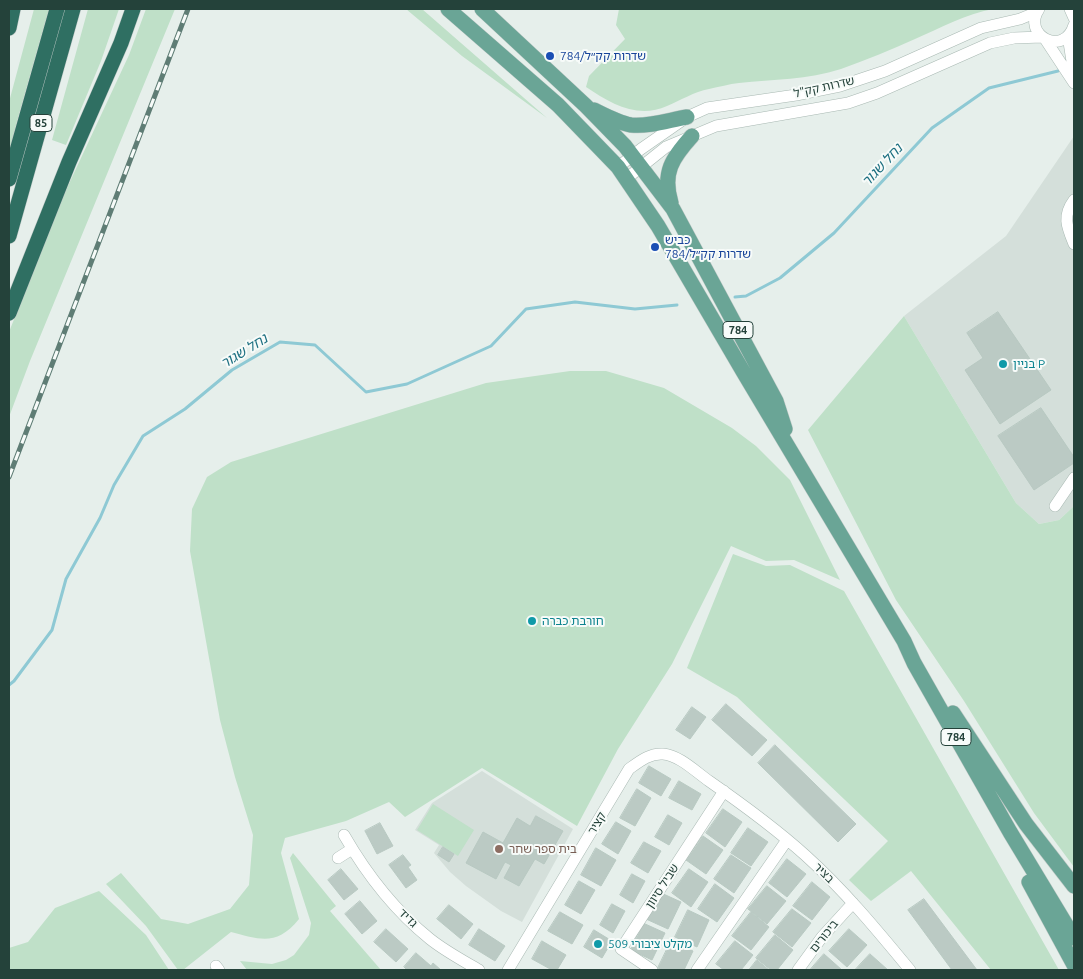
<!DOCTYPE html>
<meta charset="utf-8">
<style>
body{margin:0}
#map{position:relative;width:1083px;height:979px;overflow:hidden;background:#e6efeb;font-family:Ubuntu,sans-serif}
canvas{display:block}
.frame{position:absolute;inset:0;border:10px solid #24423a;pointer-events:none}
</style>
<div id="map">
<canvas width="1083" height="979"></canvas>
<div class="frame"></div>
</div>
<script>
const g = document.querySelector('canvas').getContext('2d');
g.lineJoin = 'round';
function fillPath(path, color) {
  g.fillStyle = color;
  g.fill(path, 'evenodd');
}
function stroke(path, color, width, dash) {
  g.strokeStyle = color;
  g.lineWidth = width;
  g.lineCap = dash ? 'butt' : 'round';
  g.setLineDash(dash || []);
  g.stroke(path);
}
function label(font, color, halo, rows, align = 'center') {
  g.font = font + ' Ubuntu,"Noto Sans Hebrew",sans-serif';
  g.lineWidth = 4;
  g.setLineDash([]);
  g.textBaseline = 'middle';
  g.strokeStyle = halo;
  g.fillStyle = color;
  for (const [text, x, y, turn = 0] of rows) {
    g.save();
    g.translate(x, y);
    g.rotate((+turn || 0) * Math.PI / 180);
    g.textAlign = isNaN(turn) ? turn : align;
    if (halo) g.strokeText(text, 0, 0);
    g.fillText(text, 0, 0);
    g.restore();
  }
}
fillPath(new Path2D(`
 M1074 136V506L1059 520 1039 524 1016 503 904 316 1006 236Z
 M482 771 573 829 522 922 501 911 466 886 450 872 434 853 439 845 415 830 432 803Z`), '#d4dfda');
fillPath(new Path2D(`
 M34 9H49L16 125 9 159V102Z
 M88 9H119L101 61 66 145 52 140Z
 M146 9H175L30 361 9 417V332L60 203 129 55Z
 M406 9H422L547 118 462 56Z
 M619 9H993C966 14 940 28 915 39 891 50 866 60 841 69 808 80 773 79 739 83 729 84 719 87 709 89 694 92 681 100 667 106 638 119 611 104 586 87L589 76 625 39 616 25Z
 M904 316 1016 503 1039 524 1059 520 1074 506V867L1034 813 964 701 896 600 808 430Z
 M570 371H606L664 388 732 428 756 446 790 480 840 580 794 560 766 561 731 546 672 664 618 749 577 826 482 768 405 817 389 802 346 821 285 838 281 853 299 919C277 946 261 940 231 932L183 970H178L146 926 106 884 121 873 161 919 188 924 230 909 249 885 253 835 235 777 220 720 190 551 192 509 207 477 231 462 486 383Z
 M733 554 766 566 790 565 844 591 1059 970H991L911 871 871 901 849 880 888 841 737 697 687 668Z
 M433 804 474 830 458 856 417 830Z
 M293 853 336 906 330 911 381 970H247L240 961 272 964 286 960 294 955 309 935 311 923 292 864 290 858Z
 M99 891 146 935 169 970H9V948L28 942 55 908Z`), '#bfe0c8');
stroke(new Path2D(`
 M735 297 746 296 780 278 834 233 932 128 989 88 1058 71
 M9 685 14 681 52 630 66 579 100 518 114 485 143 436 185 409 232 370 280 342 315 345 366 392 407 384 491 346 526 309 575 302 635 309 677 305`), '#8ec9d4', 3);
const building = new Path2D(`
 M998 312 1051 390 1000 424 965 370 983 358 967 333Z
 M1041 408 1074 457V463L1034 490 998 436Z
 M726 704 767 740 752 756 712 720Z
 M692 707 706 717 690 739 676 730Z
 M775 745 856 824 838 842 758 763Z
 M649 766 671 779 661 796 639 783Z
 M679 781 701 794 692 810 669 798Z
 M637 789 651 798 635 826 620 818Z
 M723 809 742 822 725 847 706 833Z
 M668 815 682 823 669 845 655 837Z
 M536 816 563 831 544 864 535 859 519 886 504 878 511 865 505 862 496 879 466 863 483 832 503 843 517 818 530 826Z
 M616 822 631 831 618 854 602 844Z
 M380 823 393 846 377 854 365 831Z
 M748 828 768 842 751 866 731 853Z
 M703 836 723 850 706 874 686 860Z
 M644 842 661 851 648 873 631 863Z
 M443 847 454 854 449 862 438 855Z
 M596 848 616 860 601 886 581 875Z
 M403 855 411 865 408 867 417 880 406 888 389 865Z
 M731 855 751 868 734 893 714 879Z
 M787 859 806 874 787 897 769 883Z
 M341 869 358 889 344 900 328 880Z
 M689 869 708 882 691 907 672 893Z
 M632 874 645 881 633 903 620 895Z
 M579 881 595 890 581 914 565 905Z
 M812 882 830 897 812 920 793 906Z
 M715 884 734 898 717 922 698 909Z
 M767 886 786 901 767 924 748 909Z
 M659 892 681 902 668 929 646 919Z
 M924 899 977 970H952L908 910Z
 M360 901 377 921 362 934 345 914Z
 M612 904 625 911 613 933 600 925Z
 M449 905 473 924 461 939 437 919Z
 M792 909 811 923 792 947 773 932Z
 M688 910 709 920 697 947 675 937Z
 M560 912 583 925 572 944 548 931Z
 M751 912 769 927 751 950 732 936Z
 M643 923 665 933 652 960 631 950Z
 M386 929 408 949 396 962 374 942Z
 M479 929 505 946 495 961 469 945Z
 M849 929 867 945 847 967 829 951Z
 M594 930 612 941 602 958 584 947Z
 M775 935 793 950 777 970H771L756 958Z
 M542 941 566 955 557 970H552L532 959Z
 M671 941 693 951 684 970H663L658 968Z
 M735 941 753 955 741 970H724L716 964Z
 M416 953 431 966 433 963 441 970H407L404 967Z
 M824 954 842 970H810Z
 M870 954 888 970H855Z
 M757 960 769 970H749Z`);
fillPath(building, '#bbcac4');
stroke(building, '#b8c9c2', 1);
const minor = new Path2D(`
 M1039 9C1021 35 1064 58 1074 25
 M1070 9 1074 18
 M1068 36 1074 74
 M1045 39 1074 83
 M618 167 641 149 687 117 707 108 796 95 840 86 885 71 981 28 1020 19 1037 12
 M626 179 666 147 716 126 848 103 877 93 990 43 1014 38 1042 37
 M1074 200C1062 216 1067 227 1074 244
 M1055 506 1074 478
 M344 835C367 875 394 910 430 939 445 951 462 960 479 970
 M338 858 352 849
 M216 966 219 970
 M508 970 629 769C640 761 650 753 663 754 679 755 696 772 709 781 742 804 775 828 805 855 844 890 877 930 910 970
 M652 970 621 949 724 791
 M697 970 787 840
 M798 970 822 937 853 903`);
const major = new Path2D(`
 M448 9 558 105 618 167 658 226 744 373 904 641 914 663 1010 832 1074 938
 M482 9 586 106 625 146 673 209 776 401 785 429
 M594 110C606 116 619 123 631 125 649 127 669 120 687 117
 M671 203C662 173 672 158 692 136
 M953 713 1026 824 1074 886
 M1029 882 1074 965`);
const highway = new Path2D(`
 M9 28 13 9
 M9 179 57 9
 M9 236 73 9
 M9 313 69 162 121 43 133 9`);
stroke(minor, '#a8b8b2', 12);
stroke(major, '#c2cac8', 16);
stroke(highway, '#c2cac8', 16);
stroke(minor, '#fff', 11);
stroke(major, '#6aa596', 15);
stroke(highway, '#2f6f62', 15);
const rail = new Path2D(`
 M9 477 188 9`);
stroke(rail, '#5f7d75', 5);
stroke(rail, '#f7fbf9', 3, [9]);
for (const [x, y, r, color] of [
 [550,56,5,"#1a4fb4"],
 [655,247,5,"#1a4fb4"],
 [1003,364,5,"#0f9aa8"],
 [532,621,5,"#0f9aa8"],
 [499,849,5,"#8d6e63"],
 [598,944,5,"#0f9aa8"]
]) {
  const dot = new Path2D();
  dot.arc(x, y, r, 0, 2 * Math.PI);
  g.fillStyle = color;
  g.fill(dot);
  stroke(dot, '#f7fbf9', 2);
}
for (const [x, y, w] of [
 [41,123,22],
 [738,330,30],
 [956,737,30]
]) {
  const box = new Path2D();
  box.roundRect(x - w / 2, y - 8.5, w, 17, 4);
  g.fillStyle = '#f7fbf9';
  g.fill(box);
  stroke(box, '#24423a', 1);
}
label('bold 11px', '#24423a', null, [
 ["85",41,123],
 ["784",738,330],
 ["784",956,737]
]);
label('12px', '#164399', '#f7fbf9', [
 ["784/שדרות קק״ל",560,56],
 ["כביש",665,240],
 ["784/שדרות קק״ל",665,254]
], 'left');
label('12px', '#24423a', '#f7fbf9', [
 ["שדרות קק\"ל",824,87,-13],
 ["קציר",597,823,-59],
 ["בציר",824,873,45],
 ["שביל סיוון",662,886,-57],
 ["גדיד",408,918,44],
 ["ביכורים",824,936,-51]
]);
label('12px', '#0d838f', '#f7fbf9', [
 ["בניין P",1013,364],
 ["חורבת כברה",542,621],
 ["מקלט ציבורי 509",608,944]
], 'left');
label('12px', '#785e54', '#f7fbf9', [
 ["בית ספר שחר",509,849]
], 'left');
label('italic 14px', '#1c6f80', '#f7fbf9', [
 ["נחל שגור",882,165,-47],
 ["נחל שגור",244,351,-32]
]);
</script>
